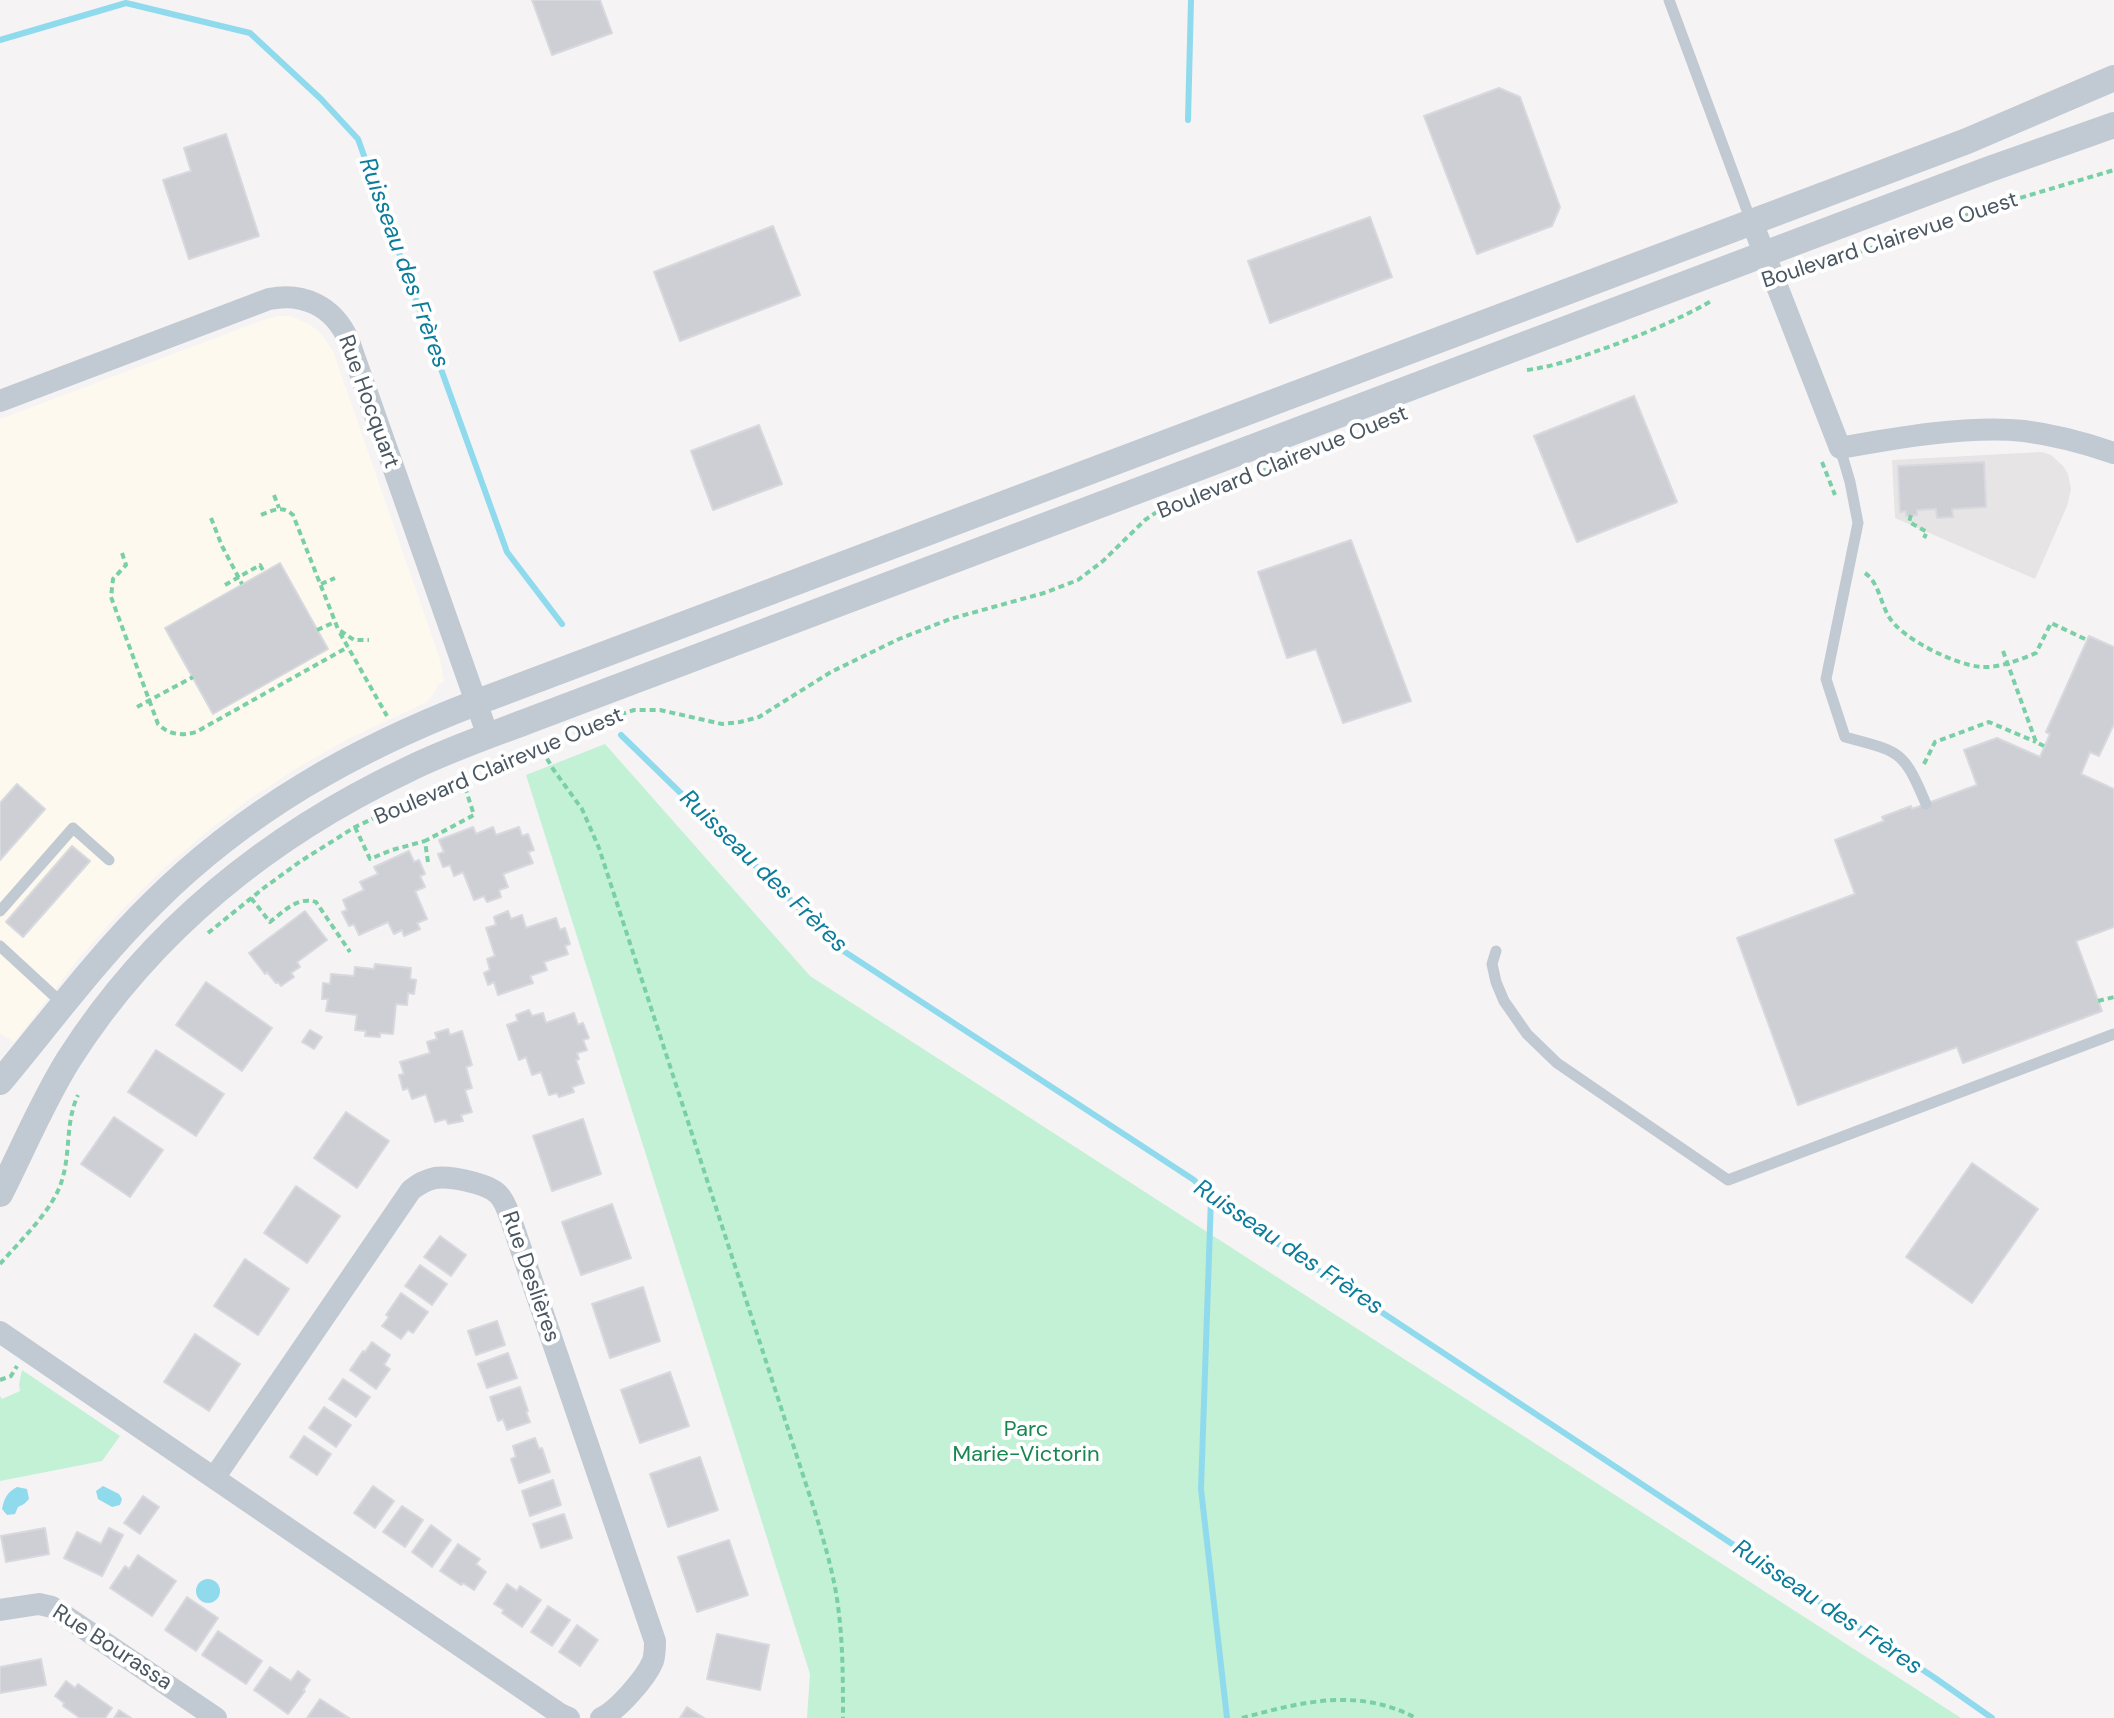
<!DOCTYPE html>
<meta charset="utf-8">
<style>
body{margin:0}
canvas{display:block;background:#f5f3f3}
</style>
<canvas width="2114" height="1718"></canvas>
<script>
const g = document.querySelector('canvas').getContext('2d');
g.lineJoin = 'round';
function fillPath(path, color) {
  g.fillStyle = color;
  g.fill(path, 'evenodd');
}
function stroke(path, color, width, dash) {
  g.strokeStyle = color;
  g.lineWidth = width;
  g.lineCap = dash ? 'butt' : 'round';
  g.setLineDash(dash || []);
  g.stroke(path);
}
function label(font, color, halo, rows, align = 'center') {
  g.font = font + ' "DM Sans",sans-serif';
  g.lineWidth = 8;
  g.setLineDash([]);
  g.textBaseline = 'middle';
  g.strokeStyle = halo;
  g.fillStyle = color;
  for (const [text, x, y, turn = 0] of rows) {
    g.save();
    g.translate(x, y);
    g.rotate((+turn || 0) * Math.PI / 180);
    g.textAlign = isNaN(turn) ? turn : align;
    if (halo) g.strokeText(text, 0, 0);
    g.fillText(text, 0, 0);
    g.restore();
  }
}
fillPath(new Path2D(`
 M279 316H290L309 324 320 332 333 351 440 659 444 682 439 684 430 699 425 703 348 739 297 768 247 801 208 831 165 867 120 912 81 956 14 1042 0 1033V419L266 319Z`), '#fdf9ef');
fillPath(new Path2D(`
 M2042 452 2051 455 2063 466 2068 474 2071 489 2067 506 2035 579 1895 518 1892 460Z`), '#e6e4e5');
fillPath(new Path2D(`
 M605 744 810 976 1961 1718H807L810 1674 526 775Z
 M22 1370 120 1436 102 1461 0 1481V1396L2 1399 20 1391 19 1384Z`), '#c3f1d5');
fillPath(new Path2D(`
 M103 1486 119 1494 122 1499 120 1505 112 1507 98 1499 96 1491Z
 M17 1487 27 1489 29 1499 24 1504 18 1507 15 1514 7 1515 2 1509C4 1499 7 1492 17 1487Z
 M196 1591a12 12 0 1 1 24 0a12 12 0 1 1-24 0Z`), '#90daee');
stroke(new Path2D(`
 M0 40 126 3 250 33 321 99 358 139 507 552 562 624
 M1188 120 1191 0
 M621 735 842 950 1194 1180 1211 1198 1280 1245 1935 1678 1992 1718
 M1211 1198 1201 1489 1227 1718`), '#90daee', 6);
const building = new Path2D(`
 M532 0H600L612 33 552 55Z
 M1499 88 1520 97 1560 207 1552 226 1477 254 1424 116Z
 M226 134 259 236 189 259 163 180 191 171 184 148Z
 M1370 217 1392 277 1270 323 1248 261Z
 M773 226 800 295 680 341 654 272Z
 M1634 396 1677 502 1577 542 1534 436Z
 M759 425 782 484 713 510 691 451Z
 M1984 462 1986 507 1952 509 1953 517 1937 518 1936 509 1917 510V515L1906 516V511L1900 512 1898 466Z
 M1351 540 1411 701 1343 723 1316 649 1287 658 1258 572Z
 M280 563 328 649 213 714 165 628Z
 M2089 636 2114 647V724L2099 756 2090 752 2081 774 2114 789V927L2076 941 2102 1011 1963 1063 1957 1047 1798 1105 1737 938 1855 894 1835 840 1884 821 1882 817 1911 806 1912 809 1977 785 1964 750 1997 738 2040 757 2050 734 2046 732Z
 M17 784 45 809 0 860V803Z
 M473 827 476 834 493 827 496 835 519 827 522 836 528 834 534 850 528 852 533 863 503 874 508 887 499 890 501 897 487 902 484 896 474 900 463 872 454 876 450 865 443 867 438 854 444 852 439 840Z
 M72 846 90 861 23 937 6 922Z
 M409 851 414 862 419 860 425 874 420 876 425 887 415 891 427 919 417 923 420 929 404 936 402 930 394 934 388 922 359 935 354 924 349 926 342 912 347 910 343 900 364 890 360 882 378 874 374 867Z
 M305 911 327 940 297 962 300 967 291 973 294 977 281 986 278 982 276 983 267 972 265 974 249 953Z
 M508 911 511 919 522 915 526 928 556 918 560 930 565 928 570 944 565 946 568 954 544 962 547 970 530 976 533 983 498 995 494 982 488 985 484 973 490 970 487 959 495 956 486 928 496 925 494 917Z
 M375 964 411 968 410 979 416 980 414 994 408 993 407 1005 396 1004 393 1034 380 1033V1037L365 1036 366 1031 355 1030 357 1015 326 1011 328 999H322L323 983 330 984 331 974 354 976 355 967 374 969Z
 M206 982 272 1028 242 1071 176 1025Z
 M529 1010 532 1016 543 1013 546 1023 574 1013 578 1025 583 1023 589 1038 583 1040 587 1050 577 1053 579 1059 576 1060 584 1083 572 1087 574 1092 559 1097 557 1093 549 1095 541 1072 532 1075 526 1057 519 1060 507 1025 518 1021 516 1015Z
 M448 1029 450 1035 462 1031 472 1065 466 1067 472 1088 465 1090 472 1112 461 1115 463 1121 448 1124 446 1119 435 1122 426 1094 412 1099 408 1088 403 1090 399 1075 404 1074 400 1062 430 1053 427 1042 437 1039 435 1033Z
 M310 1030 322 1037 314 1049 302 1042Z
 M156 1050 224 1094 196 1136 128 1092Z
 M346 1112 389 1141 357 1188 314 1158Z
 M114 1117 163 1150 130 1197 81 1164Z
 M583 1119 601 1174 552 1191 533 1136Z
 M1972 1163 2038 1209 1972 1303 1906 1257Z
 M296 1186 340 1216 307 1263 264 1233Z
 M612 1204 631 1258 581 1275 562 1222Z
 M440 1236 466 1255 451 1276 424 1257Z
 M245 1259 289 1289 258 1335 214 1306Z
 M420 1265 447 1284 432 1305 405 1286Z
 M643 1287 660 1341 610 1358 592 1304Z
 M401 1293 428 1312 413 1333 408 1330 401 1339 382 1326 389 1317 386 1315Z
 M497 1321 505 1345 476 1355 468 1331Z
 M195 1334 240 1364 209 1411 164 1382Z
 M372 1342 390 1355 384 1365 390 1369 376 1389 350 1370 363 1351 365 1352Z
 M508 1353 517 1378 487 1388 478 1364Z
 M670 1372 689 1426 640 1443 621 1390Z
 M343 1379 370 1397 356 1417 329 1399Z
 M520 1387 528 1411 526 1412 530 1422 507 1430 503 1419 498 1421 490 1397Z
 M324 1407 351 1425 336 1447 309 1428Z
 M304 1436 331 1454 317 1475 290 1457Z
 M535 1438 539 1449 542 1448 550 1472 519 1483 511 1459 516 1457 513 1446Z
 M700 1457 718 1510 668 1527 650 1474Z
 M553 1480 561 1505 530 1516 522 1491Z
 M373 1486 394 1501 375 1528 354 1513Z
 M143 1496 159 1507 140 1534 124 1523Z
 M402 1506 423 1520 405 1547 383 1532Z
 M564 1514 572 1538 541 1548 533 1524Z
 M431 1525 451 1540 432 1567 412 1552Z
 M45 1528 49 1554 6 1562 1 1536Z
 M109 1528 123 1535 102 1576 64 1558 77 1532 101 1544Z
 M729 1540 748 1595 697 1612 678 1557Z
 M458 1544 480 1559 476 1564 486 1572 474 1590 463 1583 461 1585 440 1571Z
 M138 1555 176 1581 152 1616 110 1588 125 1566 129 1569Z
 M507 1584 517 1591 520 1586 541 1600 522 1627 502 1613 504 1610 494 1604Z
 M187 1597 218 1618 196 1651 165 1630Z
 M548 1606 570 1620 552 1646 531 1632Z
 M577 1625 598 1640 580 1666 559 1652Z
 M218 1631 262 1661 246 1684 202 1655Z
 M717 1634 769 1645 760 1690 707 1679Z
 M41 1659 46 1685 0 1693V1667Z
 M270 1667 291 1681 298 1671 310 1680 303 1690 305 1691 288 1714 254 1690Z
 M66 1681 75 1688 78 1684 112 1708 105 1718H80L63 1706 64 1703 55 1696Z
 M320 1699 349 1718H307Z
 M687 1707 704 1718H680Z
 M119 1710 131 1718H114Z`);
fillPath(building, '#cdcfd5');
stroke(building, '#d7d9de', 2);
stroke(new Path2D(`
 M1793 275 1993 206 2114 170
 M1527 370C1557 366 1583 356 1611 346 1646 333 1680 319 1713 300
 M1822 462 1835 495
 M1262 471 1285 464 1321 448
 M274 495 279 508
 M261 515C273 510 283 505 293 515L338 629 354 640H369
 M1911 515 1909 522 1927 532 1924 538
 M211 518 222 546 242 584
 M122 553 126 565 113 579 111 597 158 724C169 735 182 736 196 732L348 647
 M1865 573C1879 583 1880 602 1889 617 1902 639 1956 665 1981 667 2000 668 2019 660 2036 653L2051 623 2085 639
 M321 584 335 578
 M225 585 260 565 264 572
 M317 630 335 622
 M340 633 387 716
 M2003 651 2036 742 2044 746
 M137 707 193 677
 M542 750 553 769 582 809 599 848 816 1515C825 1545 834 1575 838 1606 843 1643 843 1681 843 1718
 M1924 764 1935 742 1989 722 2036 742
 M355 827 370 859 392 850 425 841
 M428 862 425 841 474 815 463 781
 M251 898 270 922C284 911 298 896 316 902L350 952
 M208 933 265 887 301 861 355 827 400 806 526 757 592 724 634 710H660L722 724 740 722 759 717 831 672 899 639 950 619 1044 593 1078 580 1103 561 1145 520 1164 507
 M2098 1001 2114 997
 M0 1264C20 1241 54 1209 62 1180 71 1151 65 1123 78 1095
 M0 1380 11 1376 17 1366
 M1242 1718C1302 1702 1357 1687 1416 1718`), '#7ad0a6', 4, [6, 4]);
stroke(new Path2D(`
 M1669 0 1751 221
 M1840 448 1850 482 1858 523 1826 679 1845 737C1900 752 1903 749 1926 804
 M0 911 73 828 109 860
 M0 946 64 1005
 M1496 951 1492 964 1496 982 1504 1001 1527 1034 1557 1063 1728 1180 2114 1034`), '#c1cad2', 11);
stroke(new Path2D(`
 M1752 222 1840 448C1895 438 1969 425 2024 431 2055 435 2085 443 2114 453
 M0 401 269 299C303 292 333 306 348 339L488 736
 M0 1332 560 1714 569 1718
 M214 1478 411 1190C419 1184 425 1180 435 1178 450 1176 487 1183 498 1194 504 1200 507 1208 510 1217L655 1641C655 1648 655 1654 653 1661 646 1678 617 1711 601 1718
 M0 1610 39 1604 52 1607 216 1718`), '#c1cad2', 22);
stroke(new Path2D(`
 M0 1082C50 1022 97 958 153 903 245 811 355 749 475 703L1967 141 2114 78
 M0 1194C23 1149 42 1102 69 1059 151 930 270 835 407 770 445 751 486 737 525 722L1987 170 2114 125`), '#c1cad2', 26);
label('22px', '#4a5661', '#fff', [
 ["Boulevard Clairevue Ouest",1890,241,-18],
 ["Rue Hocquart",368,402,70],
 ["Boulevard Clairevue Ouest",1283,463,-22],
 ["Boulevard Clairevue Ouest",499,767,-23],
 ["Rue Deslières",530,1277,71],
 ["Rue Bourassa",112,1648,33]
]);
label('22px', '#17864f', '#fff', [
 ["Parc",1026,1430],
 ["Marie-Victorin",1026,1455]
]);
label('italic 24px', '#0c7c9b', '#fff', [
 ["Ruisseau des Frères",403,263,70],
 ["Ruisseau des Frères",763,872,44],
 ["Ruisseau des Frères",1288,1248,34],
 ["Ruisseau des Frères",1827,1608,34]
]);
</script>
